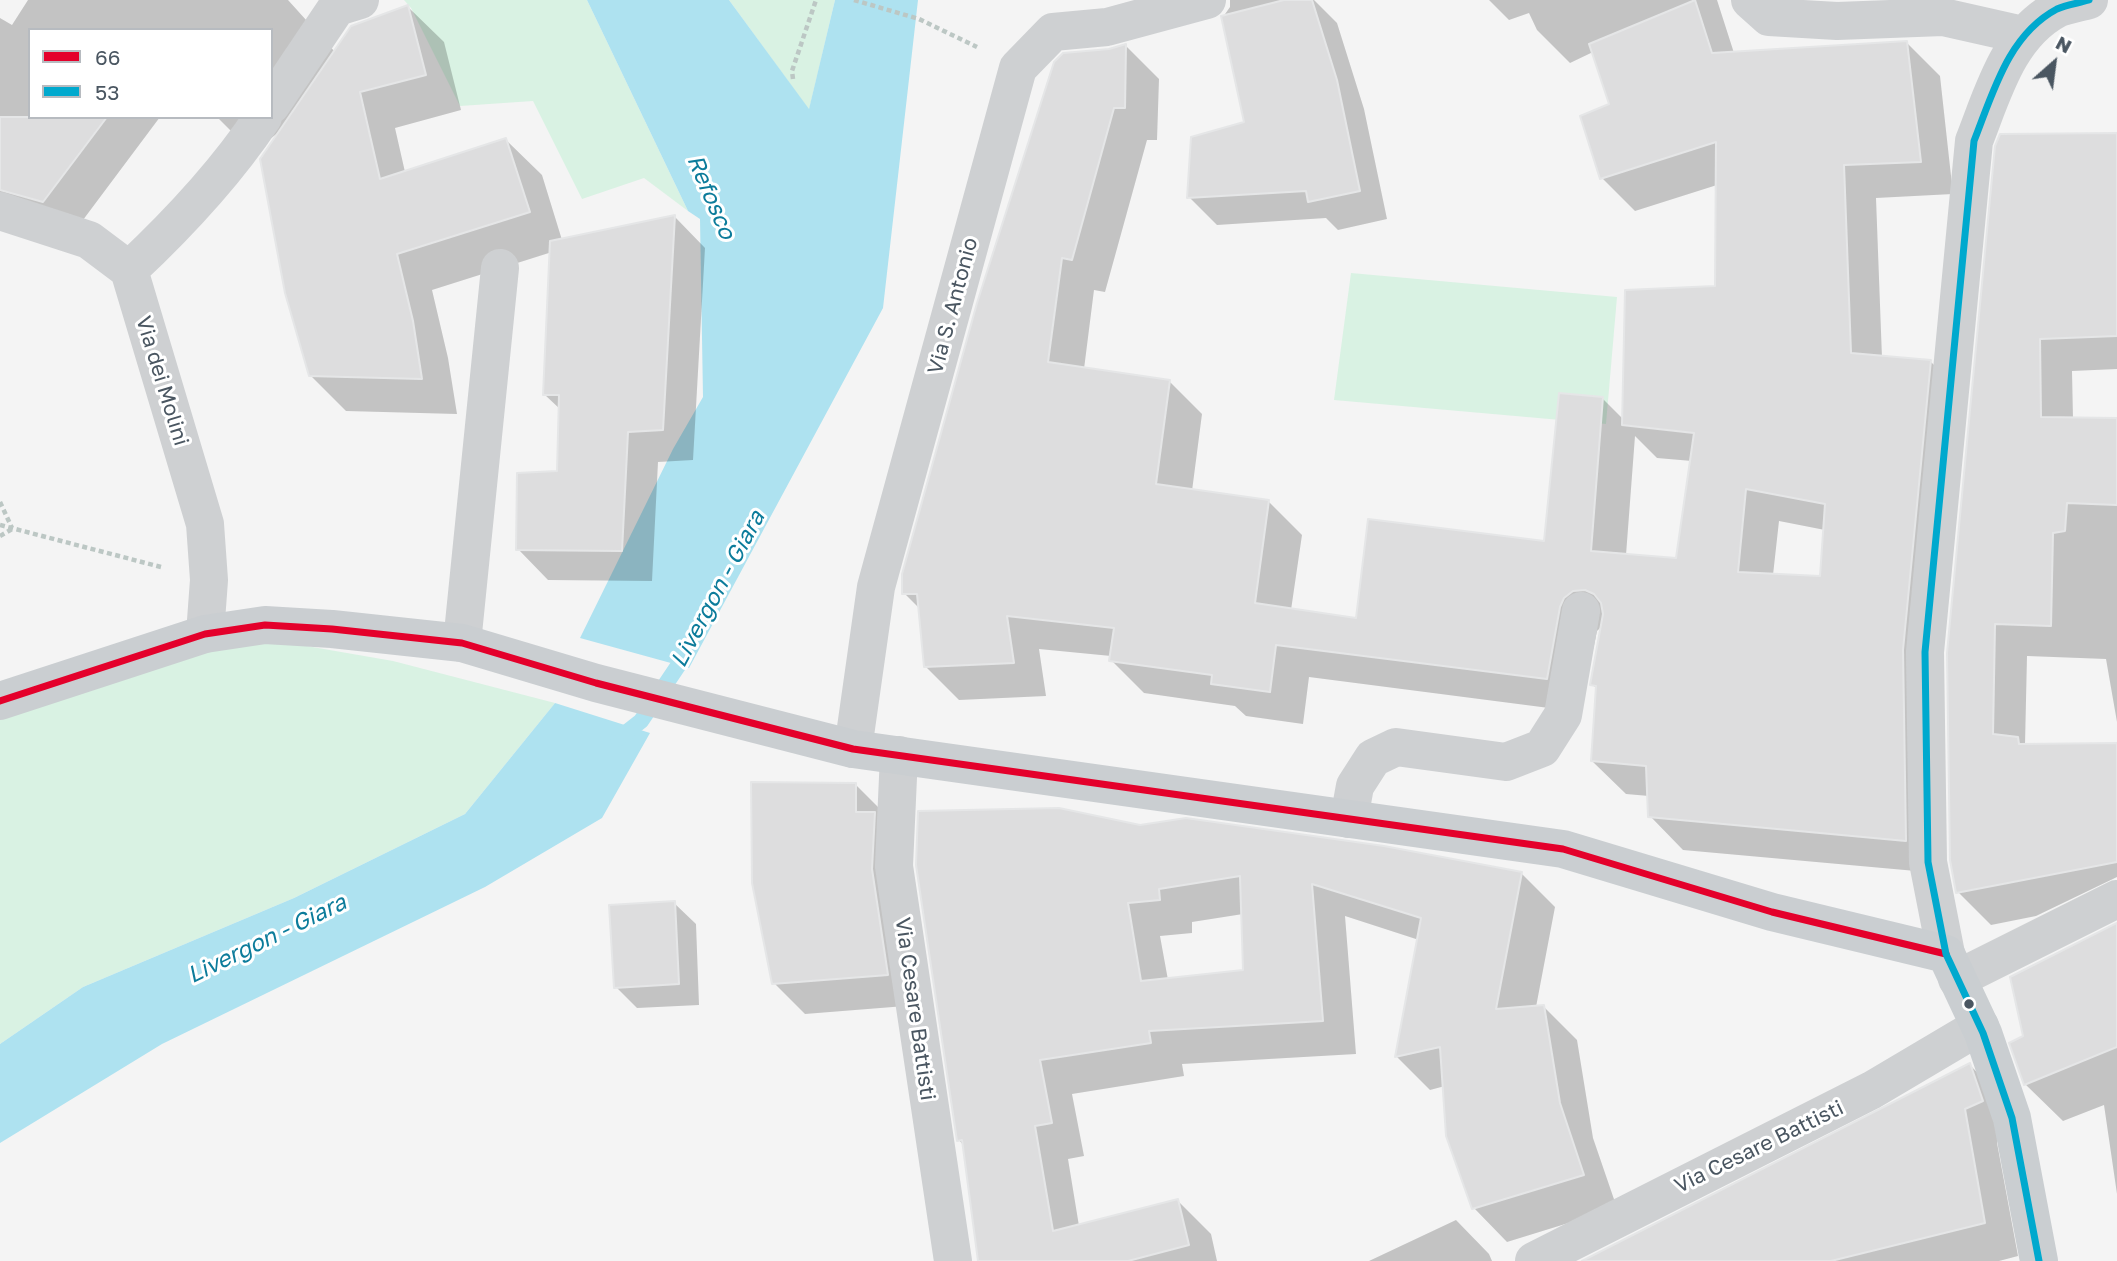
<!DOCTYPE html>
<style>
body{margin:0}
#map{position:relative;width:2117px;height:1261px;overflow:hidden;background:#f4f4f4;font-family:"Golos Text",sans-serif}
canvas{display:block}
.legend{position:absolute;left:28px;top:28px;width:245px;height:91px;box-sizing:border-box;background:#fff;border:2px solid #b7bbc0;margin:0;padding:9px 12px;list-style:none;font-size:21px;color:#4a5661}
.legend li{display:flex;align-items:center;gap:14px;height:35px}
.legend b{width:35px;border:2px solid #b7bbc0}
.north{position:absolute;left:2019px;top:28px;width:70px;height:70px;-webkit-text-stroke:5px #fff;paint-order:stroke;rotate:28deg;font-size:19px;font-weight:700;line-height:28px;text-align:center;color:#4a5661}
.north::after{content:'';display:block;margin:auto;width:24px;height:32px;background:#4a5661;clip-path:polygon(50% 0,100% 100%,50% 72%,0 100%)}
</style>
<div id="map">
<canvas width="2117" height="1261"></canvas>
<ul class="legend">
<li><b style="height:9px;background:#e4002b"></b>66</li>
<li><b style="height:9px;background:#00a9ce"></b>53</li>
</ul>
<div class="north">N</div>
</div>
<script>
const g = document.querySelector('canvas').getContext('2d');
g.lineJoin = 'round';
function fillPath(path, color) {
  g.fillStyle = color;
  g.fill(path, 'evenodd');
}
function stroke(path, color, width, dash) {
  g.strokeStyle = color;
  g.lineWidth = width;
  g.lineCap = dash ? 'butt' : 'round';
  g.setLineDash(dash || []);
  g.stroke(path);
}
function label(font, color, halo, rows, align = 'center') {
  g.font = font + ' "Golos Text",sans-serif';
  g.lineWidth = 6;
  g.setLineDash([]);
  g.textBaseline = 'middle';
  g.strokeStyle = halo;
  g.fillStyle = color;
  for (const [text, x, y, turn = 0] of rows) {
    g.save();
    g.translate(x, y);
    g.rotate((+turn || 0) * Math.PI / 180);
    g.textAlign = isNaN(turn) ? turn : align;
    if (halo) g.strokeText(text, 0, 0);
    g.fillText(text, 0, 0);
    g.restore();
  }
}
fillPath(new Path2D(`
 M404 0H587L688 211 644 178 582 199 533 101 460 106 411 8Z
 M729 0H835L809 110Z
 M1351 273 1617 297 1606 424 1334 400Z
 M249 636 393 661 555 703 465 814 294 898 83 987 0 1044V717Z`), '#d9f2e3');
fillPath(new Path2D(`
 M587 0H729L809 109 835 0H918L883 308 689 668 580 638 673 449 703 397 700 219 688 211Z
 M555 703 650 733 602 818 485 887 162 1044 0 1143V1044L83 987 294 898 465 814Z`), '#aee2f0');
fillPath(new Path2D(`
 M28 0H288L335 52 408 7 444 42 461 110 395 128 405 172 506 140 542 175 562 240 675 217 705 248 693 460 658 462 652 581 548 580 518 549 559 473 561 410 545 395 552 252 432 290 448 358 457 414 346 411 310 375 280 131 253 153 217 117H271V30H30V117H160L74 232 0 223V18L12 25Z
 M1230 0H1314L1337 23 1364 109 1387 219 1338 230 1326 218 1217 225 1189 197 1246 123 1223 17 1230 7Z
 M1489 0H1717L1734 53 1907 43 1940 76 1953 194 1876 198 1882 358 1930 361 1963 394 1936 684 1938 873 1683 850 1650 816 1649 796 1626 794 1592 761 1597 689 1592 684 1602 626 1597 631 1580 712 1309 677 1303 724 1246 716 1235 706 1144 693 1111 660V656L1039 649 1046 696 959 700 925 666 920 609 904 593 1109 51 1126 46 1159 79 1157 140H1147L1105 292 1094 290 1084 369 1169 381 1202 414 1192 491 1269 502 1302 535 1291 610 1357 620 1546 543 1602 398 1624 420 1716 287 1717 185 1635 211 1602 178 1611 105 1593 52 1570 63 1537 30 1529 13 1509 20ZM1635 436 1657 458 1692 461 1677 560 1626 555ZM1779 521 1825 530 1821 578 1773 575Z
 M2117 134V369L2072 371 2073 419H2117V722L2106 659 2027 656 2025 745 2117 744V877L2036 916 1991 925 1958 892 1997 146Z
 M855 784 886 815 918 1005 805 1014 774 983Z
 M1140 827 1521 873 1555 907 1536 1007H1544L1577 1040 1593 1138 1617 1208 1507 1242 1474 1208 1445 1086 1430 1090 1396 1056 1419 940 1345 916 1356 1054 1182 1064 1184 1076 1072 1094 1084 1156 1068 1159 1079 1226 1177 1200 1211 1234 1217 1261H979L964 1146 959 1140ZM1243 914 1245 972 1168 980 1160 936 1192 933V922Z
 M674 903 696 924 699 1005 637 1008 616 987Z
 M2117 925V1194L2104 1105 2063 1121 2025 1084V1037Z
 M1970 1065 2003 1099 1997 1143 2018 1256 1999 1261H1586Z
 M1456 1220 1489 1254 1492 1261H1369Z`), '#0003');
stroke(new Path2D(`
 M618 739 641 721 690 648`), '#aee2f0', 16);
const building = new Path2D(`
 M1284 0H1312L1337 80 1360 191 1308 202 1306 191 1187 198 1191 137 1244 122 1221 16Z
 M1695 0 1712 53 1907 41 1921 162 1844 165 1851 353 1931 360 1903 650 1906 841 1648 817 1646 766 1591 761 1596 686 1590 685 1603 614 1601 603 1594 594 1585 590 1573 591 1564 598 1560 607 1547 679 1276 645 1270 692 1211 684 1212 675 1109 661 1114 628 1007 616 1014 663 924 667 917 594H902V574L977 303 1054 62 1063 53 1109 49 1126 44 1125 108H1114L1072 260 1062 258 1048 362 1170 380 1156 484 1269 500 1255 603 1356 618 1368 519 1544 541 1559 393 1603 397 1591 551 1676 558 1694 433 1622 425 1625 290 1715 286 1716 142 1600 179 1580 116 1609 104 1589 44ZM1746 489 1825 504 1820 576 1738 572Z
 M408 5 426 75 360 92 380 179 506 138 530 212 397 254 413 321 422 379 309 376 285 293 260 159 351 26Z
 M0 117H107L43 202 0 190Z
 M2117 133V336L2040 339 2041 417 2117 418V505L2067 503 2065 531 2053 533 2051 626 1995 624 1993 734 2018 737 2019 744 2117 743V862L1956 893 1950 860 1947 653 1995 146 2000 134Z
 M675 215 663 430 628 432 622 551 516 550 517 473 557 471 559 395H543L550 241Z
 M751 782 856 783V812H875L872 869 888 975 772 984 752 883Z
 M1059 808 1140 825 1186 818 1384 846 1522 872 1496 1009 1544 1005 1560 1103 1584 1175 1472 1209 1446 1136 1440 1047 1395 1057 1421 918 1312 884 1323 1021 1149 1031 1151 1043 1040 1060 1052 1123 1035 1126 1053 1231 1178 1199 1189 1245 1128 1261H978L962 1140 957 1141 916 865 918 811ZM1240 876 1243 970 1141 981 1128 903 1160 900 1159 889Z
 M675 901 679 984 614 988 609 905Z
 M2117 923V1047L2024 1085 2009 1043 2023 1036 2010 977Z
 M1970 1063 1983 1101 1965 1109 1985 1223 1831 1261H1582Z`);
fillPath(building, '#ddddde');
stroke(building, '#e5e6e7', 2);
stroke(new Path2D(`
 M854 0 919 19 977 47
 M793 79 792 71 816 0
 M0 502 12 528
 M0 525 161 567
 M0 536 12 529`), '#bcc7c4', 4.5, [5, 3.5]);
stroke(new Path2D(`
 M1750 0 1769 17 1837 21 1943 17 2023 35
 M271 105 337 7 360 0
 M0 211 89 240 129 270 205 524 209 580 205 634
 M129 270C178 224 226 173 263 117
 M462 643 500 268
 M853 749 876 587 1018 68 1053 32 1107 27 1207 0
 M899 755 894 866 953 1261
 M1349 819 1355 786 1373 758 1396 747 1506 762 1542 748 1563 715 1581 611
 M1946 954 1928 862 1925 652 1974 141C1993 93 2008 35 2057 9 2066 5 2079 3 2089 0
 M1957 979 2117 899
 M1534 1261 1872 1090 1980 1026`), '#ced0d2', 38);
stroke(new Path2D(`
 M0 701 205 634 265 625 332 629 462 643 596 683 853 749 1563 849 1772 912 1946 954 1983 1033 2012 1118 2039 1261`), '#caced1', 38);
stroke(new Path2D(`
 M0 701 205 634 265 625 332 629 462 643 596 683 853 749 1563 849 1772 912 1946 954`), '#e4002b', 7);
stroke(new Path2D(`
 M2039 1261 2012 1118 1983 1033 1946 954 1928 862 1925 652 1974 141C1993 93 2008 35 2057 9 2066 5 2079 3 2089 0`), '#00a9ce', 7);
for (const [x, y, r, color] of [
 [1969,1004,6,"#4a5661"]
]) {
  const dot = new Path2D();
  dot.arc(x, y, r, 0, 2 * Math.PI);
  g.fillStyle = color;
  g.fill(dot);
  stroke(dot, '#fff', 2.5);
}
label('21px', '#4a5661', '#fff', [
 ["Via S. Antonio",953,306,-75],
 ["Via dei Molini",162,381,73],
 ["Via Cesare Battisti",915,1009,82],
 ["Via Cesare Battisti",1759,1147,-26]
]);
label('italic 23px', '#0c7c9b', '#fff', [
 ["Refosco",711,197,67],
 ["Livergon - Giara",718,589,-62],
 ["Livergon - Giara",267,939,-26]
]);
</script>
